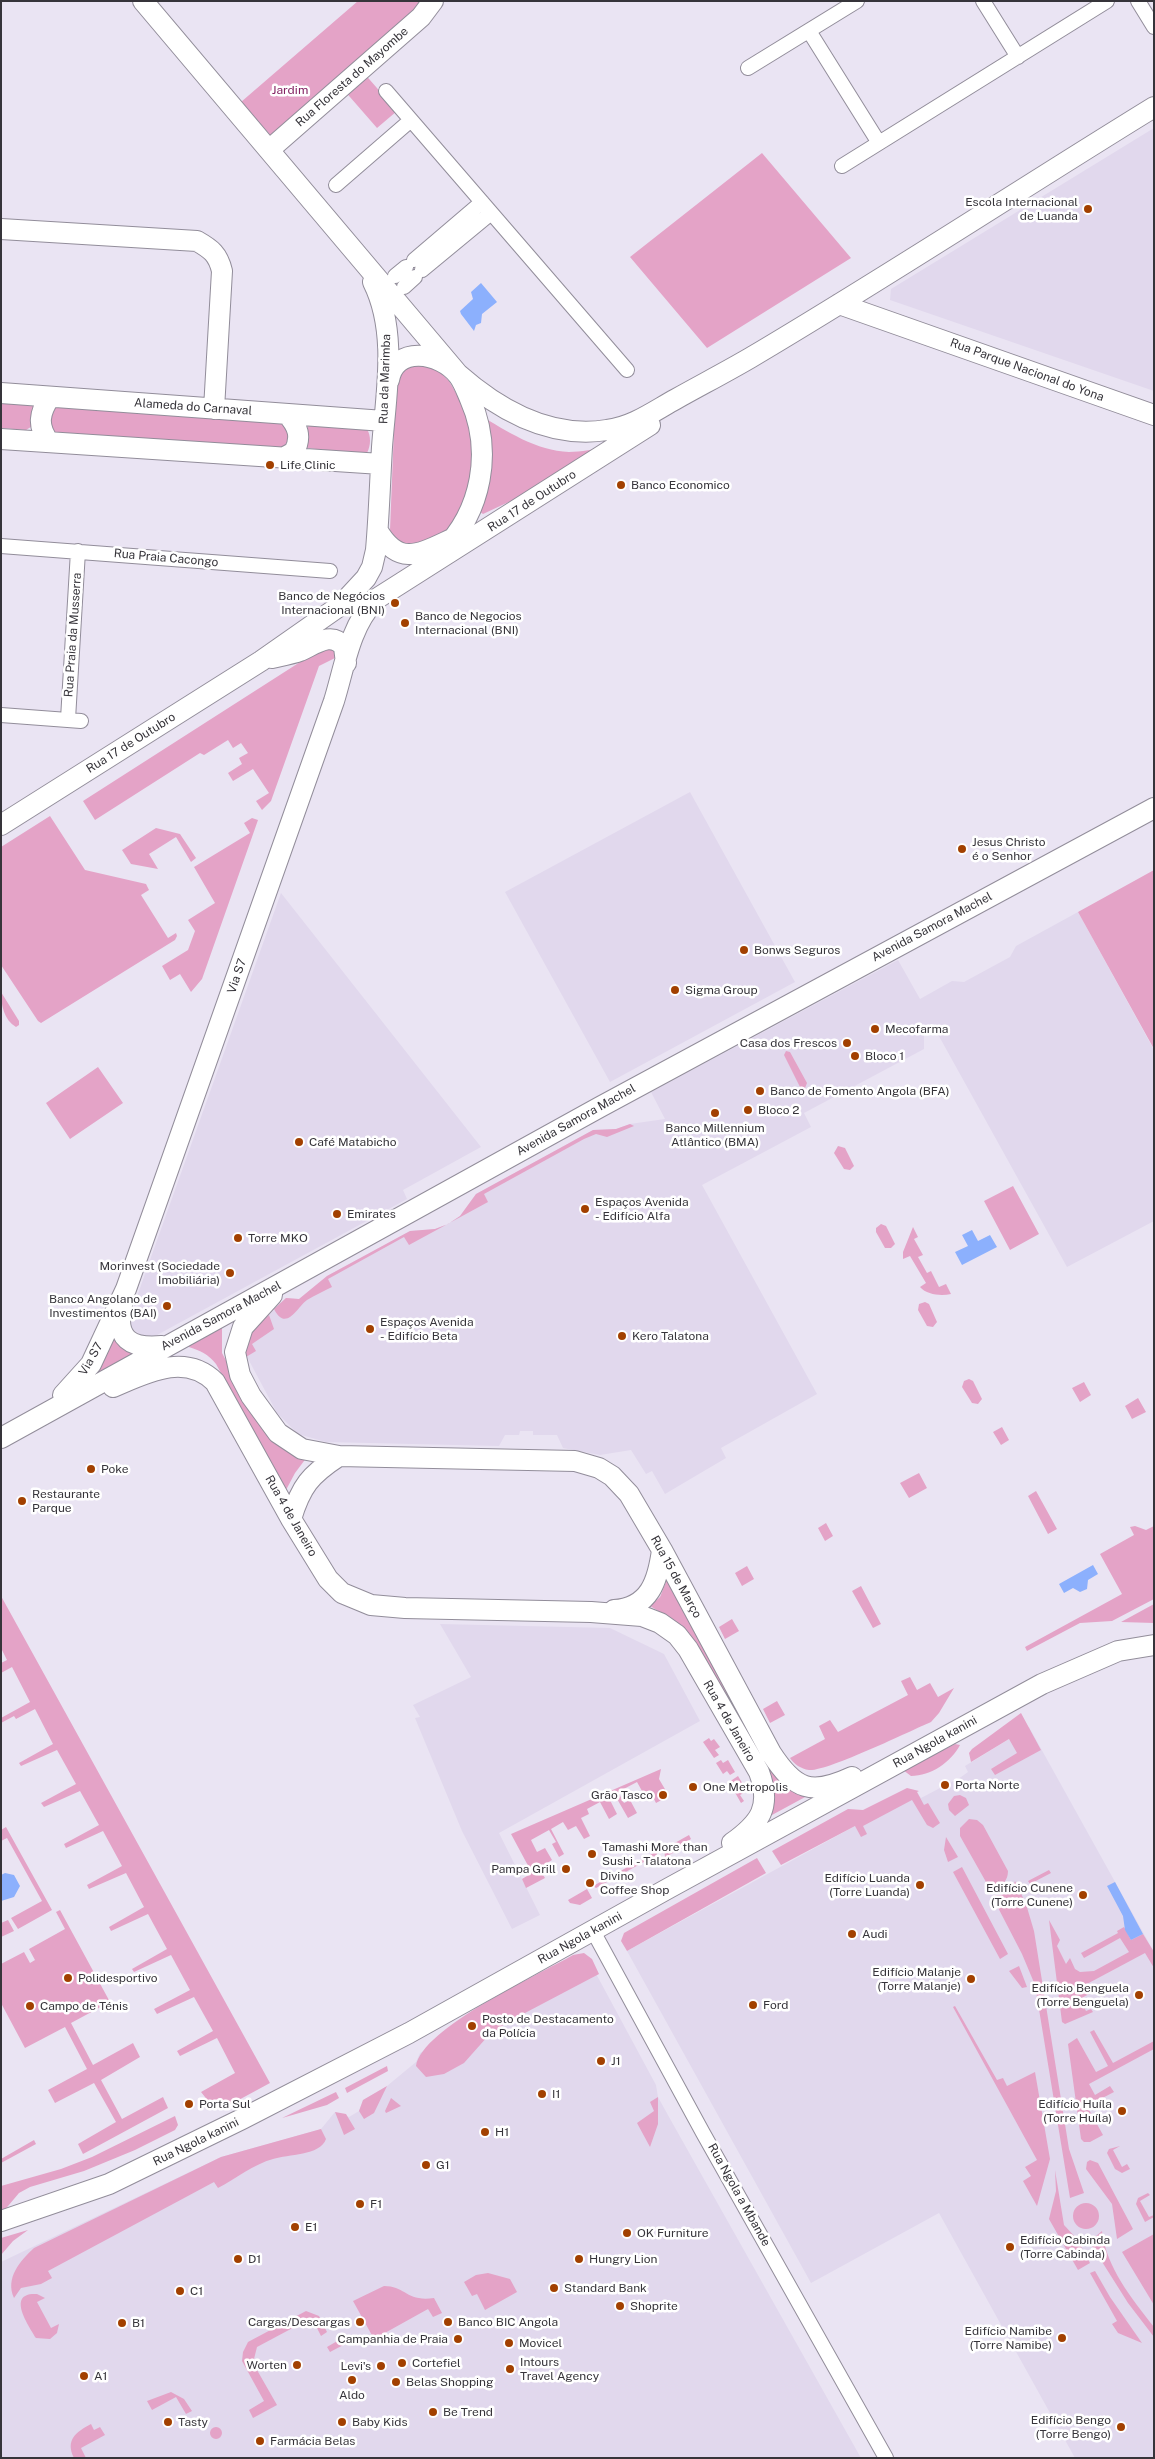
<!DOCTYPE html>
<meta charset="utf-8">
<style>
body{margin:0}
#map{position:relative;width:1155px;height:2459px;overflow:hidden;background:#eae4f3;font-family:"Public Sans",sans-serif}
canvas{display:block}
.frame{position:absolute;inset:0;border:2px solid #36343a;pointer-events:none}
</style>
<div id="map">
<canvas width="1155" height="2459"></canvas>
<div class="frame"></div>
</div>
<script>
const g = document.querySelector('canvas').getContext('2d');
g.lineJoin = 'round';
function fillPath(path, color) {
  g.fillStyle = color;
  g.fill(path, 'evenodd');
}
function stroke(path, color, width, dash) {
  g.strokeStyle = color;
  g.lineWidth = width;
  g.lineCap = dash ? 'butt' : 'round';
  g.setLineDash(dash || []);
  g.stroke(path);
}
function label(font, color, halo, rows, align = 'center') {
  g.font = font + ' "Public Sans",sans-serif';
  g.lineWidth = 5;
  g.setLineDash([]);
  g.textBaseline = 'middle';
  g.strokeStyle = halo;
  g.fillStyle = color;
  for (const [text, x, y, turn = 0] of rows) {
    g.save();
    g.translate(x, y);
    g.rotate((+turn || 0) * Math.PI / 180);
    g.textAlign = isNaN(turn) ? turn : align;
    if (halo) g.strokeText(text, 0, 0);
    g.fillText(text, 0, 0);
    g.restore();
  }
}
fillPath(new Path2D(`
 M1154 128V391L890 300 891 289Z
 M690 792 795 982 610 1082 505 892Z
 M281 893 481 1147 403 1190 407 1199 157 1335 148 1337 140 1335 131 1327 130 1316Z
 M1078 912 1154 1050V1221L1067 1267 935 1029 924 1035V1049L804 1113 811 1127 702 1185 817 1394 721 1448 726 1458 665 1494 652 1471 646 1474 631 1450 600 1455 563 1448 557 1435H533V1431H520L519 1435H505L499 1446 326 1442 298 1434 277 1413 245 1353 251 1332 286 1298 299 1299 327 1276 410 1231 435 1229 448 1224 460 1216 476 1194 593 1130 616 1129 630 1124 665 1119 651 1092 898 960 920 999 952 981 964 982 1010 957 1016 946Z
 M440 1624 610 1628 664 1654 700 1721 499 1833 540 1915 512 1929 462 1831 415 1718 420 1717 413 1705 471 1677Z
 M1029 1727 1154 1952V2458H1075L939 2213 811 2283 627 1951 917 1792 921 1798 961 1777 968 1772 965 1766Z
 M587 1957 656 2085 658 2097 669 2117 861 2458H1V2262L221 2157 321 2129 335 2112 349 2117 359 2111 363 2100 387 2086 416 2062 420 2053Z`), '#e1d8ed');
fillPath(new Path2D(`
 M358 1H429L272 137 241 102Z
 M363 72 397 111 377 128 343 89Z
 M762 153 851 258 707 348 630 257Z
 M432 364 449 381 472 420 477 474 456 522 441 536 411 548 394 540 390 530 396 379 401 367Z
 M1 401 33 405 35 409 34 425 26 430 1 428Z
 M56 407 288 424 289 444 281 448 53 432 50 430 52 409Z
 M480 415C506 431 537 451 569 452 581 452 595 449 607 447L545 485 483 514 479 511Z
 M309 425 367 429C371 436 371 445 367 453L362 454 307 448C304 440 304 433 309 425Z
 M322 648H331L338 653 335 658 319 666 271 801 262 810 256 801 269 793 253 769 233 781 228 773 242 764 239 758 248 753 241 743 233 748 228 740 204 755 200 753 95 820 83 801Z
 M50 816 85 870 146 884 149 890 141 895 168 938 176 933 177 936 175 940 41 1023 38 1021 1 965V847Z
 M252 818 258 820 202 979 191 992 180 974 170 980 162 966 188 950 195 931 188 920 215 903 194 867 250 833 244 823Z
 M156 828 180 834 196 858 191 862 176 837 149 854 158 869 131 864 122 850Z
 M1154 870V1049L1078 912Z
 M1 992 19 1021V1025L16 1027C4 1020 1 1005 1 992Z
 M786 1051 790 1052 807 1083 805 1088 800 1087 784 1055Z
 M98 1067 123 1103 70 1139 46 1103Z
 M630 1124 634 1126 607 1137 596 1134 584 1139 484 1194 488 1202 409 1245 404 1237 328 1279 332 1287C324 1291 315 1295 307 1300 298 1306 286 1333 274 1309L286 1298 299 1299 327 1276 410 1231 435 1229 448 1224 460 1216 476 1194 593 1130 616 1129Z
 M838 1146 845 1148 854 1166 850 1170 844 1169 834 1153Z
 M1013 1186 1039 1234 1010 1250 984 1201Z
 M881 1224 886 1226 895 1244 891 1248H885L876 1232V1228Z
 M913 1227 918 1237 914 1239 923 1255 918 1257 927 1273 931 1271 939 1287 946 1284 951 1294C941 1296 927 1295 920 1287L926 1283 910 1256 903 1259V1252Z
 M925 1302 929 1304 937 1322 933 1327 927 1326 918 1310 919 1304Z
 M269 1315 274 1329 252 1344 256 1351 246 1357C241 1339 257 1326 269 1315Z
 M116 1320 139 1351 83 1382Z
 M222 1326V1353L250 1406 307 1457 295 1473 286 1490 216 1364C208 1354 201 1351 189 1347L188 1345Z
 M969 1379 973 1381 982 1399 978 1404 972 1403 962 1387 964 1381Z
 M1084 1382 1091 1395 1080 1402 1072 1388Z
 M1138 1398 1146 1412 1132 1419 1125 1406Z
 M1002 1427 1009 1440 1001 1445 993 1432Z
 M919 1473 927 1488 909 1498 900 1483Z
 M1036 1491 1057 1529 1048 1534 1028 1496Z
 M826 1523 833 1536 825 1541 818 1528Z
 M1135 1526 1146 1530 1154 1526V1599L1112 1621 1080 1623 1027 1651 1025 1647 1122 1594 1100 1554 1134 1535 1130 1527Z
 M747 1566 754 1579 742 1586 735 1573Z
 M668 1577 776 1775 785 1786 807 1796 772 1815 773 1797 675 1621 650 1606 660 1597Z
 M861 1586 881 1624 873 1628 852 1591Z
 M1 1596 270 2083 222 2109 213 2107 201 2092 235 2073 217 2038 180 2056 177 2051 213 2031 194 1997 157 2014 154 2009 190 1990 171 1955 134 1972 132 1969 167 1949 148 1914 111 1931 109 1927 144 1907 126 1873 89 1889 87 1885 122 1866 103 1831 66 1848 64 1844 99 1825 80 1791 44 1807 41 1803 76 1784 57 1750 21 1766 19 1763 53 1744 35 1709 16 1719 14 1716 1 1723V1718L30 1702 12 1667 1 1673V1663L7 1660 1 1648Z
 M1154 1604V1623L1121 1622Z
 M732 1619 739 1631 725 1639 719 1627Z
 M910 1677 917 1690 930 1683 938 1697 954 1688 939 1713 931 1722C910 1731 826 1772 809 1770 801 1769 794 1764 790 1758L825 1739 819 1726 830 1720 838 1732 908 1695 901 1681Z
 M777 1701 785 1715 770 1723 763 1709Z
 M1021 1713 1041 1750 995 1775 991 1769 1017 1753 1009 1739 971 1762 969 1753 972 1749Z
 M709 1738 711 1741 714 1739 720 1747 715 1750 719 1755 714 1758 703 1742Z
 M955 1744 960 1745C951 1762 931 1776 911 1776L903 1770Z
 M721 1760 723 1763 728 1760 735 1772 730 1775 727 1771 723 1774 716 1763Z
 M661 1769 659 1779 669 1796 656 1803 653 1797 647 1800 637 1782 618 1792 624 1803 630 1800 637 1813 628 1818 616 1797 610 1800 617 1814 609 1819 600 1802 587 1809 589 1814 581 1818 590 1836 584 1839 576 1826 568 1830 563 1822 551 1829 564 1854 559 1857 552 1844 556 1842 549 1830 531 1840 537 1852 545 1848 552 1860 539 1868 545 1878 526 1888 522 1879 532 1873 511 1834Z
 M738 1776 747 1791 740 1795 744 1801 741 1803 729 1782Z
 M907 1788 919 1791 917 1792 924 1805 928 1803 940 1823 933 1828 927 1825 912 1800 863 1826 867 1834 861 1837 855 1826 781 1865 772 1851 848 1809 863 1810Z
 M960 1795 966 1798 969 1805 955 1816 949 1810 948 1804 954 1796Z
 M969 1819 977 1820 983 1825 1008 1871C1008 1885 996 1890 986 1882L960 1836V1828Z
 M6 1827 52 1910 18 1929 11 1918 42 1901 7 1838 1 1841V1830Z
 M689 1835 691 1839 685 1843V1847L665 1857 664 1849Z
 M946 1837 958 1857 948 1862 944 1850Z
 M657 1851V1855L596 1888 593 1886Z
 M757 1858 766 1873 627 1951 621 1941 624 1933Z
 M962 1867 1008 1954 1000 1959 953 1872Z
 M1049 1870 1051 1873 1030 1884 1028 1881Z
 M1015 1881 1026 1904 1034 1931 1069 2149 1084 2193 1070 2198 1035 1985 1022 1954 992 1896C1005 1895 1011 1893 1015 1881Z
 M587 1889 592 1898 580 1905 570 1903 568 1900Z
 M60 1910 110 2002 71 2023 93 2065 133 2043 140 2057 101 2080 122 2119 163 2097 168 2108 83 2154 78 2144 116 2122 94 2083 55 2103 48 2090 87 2069 65 2027 25 2048 1 2003V1964L24 1952 30 1963 35 1960 29 1949 65 1929 56 1912Z
 M8 1920 14 1931 1 1937V1923Z
 M1049 1920 1060 1940 1057 1946 1066 1964 1070 1958 1075 1969 1080 1972 1094 1971 1129 1952 1120 1938 1084 1958 1081 1953 1118 1933 1117 1931 1124 1927 1131 1940 1143 1934 1154 1952V1968L1145 1953 1085 1985 1089 1994 1080 1999 1086 2011 1091 2009 1093 2012 1065 2024 1062 2022Z
 M584 1953 592 1959 599 1974 506 2023 488 2036 464 2063 444 2074 426 2077 416 2066C422 2028 538 1975 573 1955Z
 M1019 1966 1027 1987 1022 1988 1009 1971Z
 M955 2006 997 2080 1003 2078 1007 2086 1035 2072 1050 2159 1037 2206 1023 2181 1031 2176 1025 2167 1037 2160 953 2007Z
 M1094 2030 1113 2063 1154 2041V2049L1089 2084 1095 2095 1110 2086 1114 2092 1087 2106 1103 2135 1090 2142H1084L1081 2139 1068 2044 1077 2038 1096 2072 1108 2066 1090 2032Z
 M387 2066 388 2071 347 2093 345 2088Z
 M387 2086 374 2113 364 2119 359 2111 363 2100Z
 M336 2092 339 2098 327 2105 282 2118Z
 M658 2097V2124L650 2147 637 2123 654 2111 650 2102Z
 M391 2098 401 2106 386 2113 385 2111Z
 M335 2112 346 2114 355 2129 344 2135Z
 M175 2116 178 2125 175 2130 135 2150 84 2171 30 2187 19 2193 3 2212 1 2210V2186L61 2169 92 2157Z
 M321 2129 326 2139C320 2156 288 2154 273 2159 254 2164 235 2179 218 2188L214 2182 48 2271 52 2278 41 2284 21 2288 14 2298C5 2278 20 2261 34 2248L221 2157Z
 M34 2140 36 2144 1 2163V2159Z
 M1120 2146 1113 2150 1122 2167 1127 2164 1130 2169 1122 2173 1115 2169 1107 2153 1109 2149Z
 M1090 2160 1098 2163 1133 2229 1117 2239 1112 2204 1086 2169 1087 2162Z
 M1055 2170 1064 2225 1077 2239 1090 2263 1078 2270 1049 2219 1056 2191Z
 M1148 2193 1150 2195 1140 2201 1149 2217 1154 2215V2217L1145 2222 1136 2204 1138 2198Z
 M1073 2216a13 13 0 1 1 26 0a13 13 0 1 1-26 0Z
 M28 2230 13 2241 1 2255V2238Z
 M1102 2231C1106 2267 1132 2299 1154 2327V2337L1128 2303 1087 2238 1095 2237Z
 M1154 2234V2305L1122 2252Z
 M1095 2271 1110 2297 1142 2343 1118 2333 1112 2324 1117 2321 1090 2273Z
 M488 2273 510 2279 517 2292 485 2310 477 2294 472 2296 464 2282 476 2275Z
 M384 2286C406 2286 406 2302 434 2298L442 2313 433 2317 428 2309 374 2339 353 2301Z
 M37 2294 45 2298 37 2302 51 2328 59 2324 57 2333 50 2339 36 2338C29 2326 5 2292 37 2294Z
 M306 2311 319 2316 327 2332 321 2336 316 2326 302 2323 257 2347 253 2363 277 2405 253 2418 249 2410 264 2401 242 2361 243 2352 248 2342Z
 M339 2340 349 2342 330 2352 327 2347Z
 M171 2392 184 2399 192 2411 186 2414 176 2397 152 2410 147 2401Z
 M91 2424 94 2430 100 2427 105 2435 81 2448 86 2458H74C65 2440 76 2432 91 2424Z
 M210 2433a6 6 0 1 1 12 0a6 6 0 1 1-12 0Z`), '#e4a3c7');
fillPath(new Path2D(`
 M481 283 497 302 482 314 481 323 476 325 474 331 461 314 460 311 473 299 471 292Z
 M972 1230 978 1241 990 1235 997 1247 962 1265 955 1252 968 1246 962 1235Z
 M1093 1565 1098 1574 1088 1580 1087 1589 1080 1592 1073 1588 1064 1593 1059 1584Z
 M5 1873 14 1875 20 1886 14 1897 1 1901V1875Z
 M1115 1882 1143 1934 1131 1940 1125 1930 1123 1916 1107 1886Z`), '#8cb0fd');
const street = new Path2D(`
 M983 1 1018 57
 M1138 1 1154 27
 M809 31 879 143
 M748 68 857 1
 M386 91 627 370
 M842 166 1107 1
 M336 185 411 120
 M414 260 482 202
 M422 270 491 213
 M395 276 406 267
 M404 287 415 277
 M1 546 330 571
 M1 715 81 721
 M68 719 78 551
 M593 1931 703 2133 886 2458`);
const secondary = new Path2D(`
 M143 1 458 374C500 411 550 439 607 430 633 427 654 411 676 399 701 385 726 372 750 358 887 277 1019 190 1154 107
 M269 150 421 17 433 1
 M1 229 197 241C211 249 218 254 222 271L214 409
 M839 304 1154 415
 M389 380C395 345 440 352 458 375 463 381 467 392 470 399 493 451 482 511 442 551
 M1 393 384 421
 M1 439 381 464
 M49 442C37 426 39 413 50 397
 M283 458 294 452C302 437 298 426 287 414
 M378 531C400 568 421 553 454 538
 M362 608 650 425
 M272 658C281 656 292 654 300 651 314 645 332 630 344 647L346 663
 M1 825 261 661 341 605 366 578 372 567 376 550C379 516 380 481 382 447 386 393 398 332 373 282
 M272 1295 243 1327 235 1352 240 1375 251 1396 278 1433 302 1449 339 1456 575 1461 599 1468 612 1476 629 1494 662 1550 771 1753C795 1790 811 1796 852 1777
 M122 1305C114 1339 131 1349 162 1346
 M113 1387C146 1373 185 1352 215 1382L291 1519 328 1579 342 1593 371 1605 405 1608 591 1612 642 1616 660 1623 677 1635 688 1649 759 1772C772 1807 760 1823 732 1843
 M63 1395 91 1364 126 1289 334 701C344 669 350 626 374 602
 M1 1438 600 1107 1154 808
 M291 1519C301 1486 310 1475 339 1456
 M614 1610C650 1608 658 1580 662 1550
 M1 2221 109 2184 242 2119 409 2033 669 1888 1042 1684 1118 1651 1154 1645`);
stroke(street, '#928d9a', 16);
stroke(secondary, '#928d9a', 22);
stroke(street, '#fff', 14);
stroke(secondary, '#fff', 20);
for (const [x, y, r, color] of [
 [1088,209,5,"#a24000"],
 [270,465,5,"#a24000"],
 [621,485,5,"#a24000"],
 [395,603,5,"#a24000"],
 [405,623,5,"#a24000"],
 [962,849,5,"#a24000"],
 [744,950,5,"#a24000"],
 [675,990,5,"#a24000"],
 [875,1029,5,"#a24000"],
 [847,1043,5,"#a24000"],
 [855,1056,5,"#a24000"],
 [760,1091,5,"#a24000"],
 [748,1110,5,"#a24000"],
 [715,1113,5,"#a24000"],
 [299,1142,5,"#a24000"],
 [585,1209,5,"#a24000"],
 [337,1214,5,"#a24000"],
 [238,1238,5,"#a24000"],
 [230,1273,5,"#a24000"],
 [167,1306,5,"#a24000"],
 [370,1329,5,"#a24000"],
 [622,1336,5,"#a24000"],
 [91,1469,5,"#a24000"],
 [22,1501,5,"#a24000"],
 [945,1785,5,"#a24000"],
 [693,1787,5,"#a24000"],
 [663,1795,5,"#a24000"],
 [592,1854,5,"#a24000"],
 [566,1869,5,"#a24000"],
 [590,1883,5,"#a24000"],
 [920,1885,5,"#a24000"],
 [1083,1895,5,"#a24000"],
 [852,1934,5,"#a24000"],
 [68,1978,5,"#a24000"],
 [971,1979,5,"#a24000"],
 [1139,1995,5,"#a24000"],
 [753,2005,5,"#a24000"],
 [30,2006,5,"#a24000"],
 [472,2026,5,"#a24000"],
 [601,2061,5,"#a24000"],
 [542,2094,5,"#a24000"],
 [189,2104,5,"#a24000"],
 [1122,2111,5,"#a24000"],
 [485,2132,5,"#a24000"],
 [426,2165,5,"#a24000"],
 [360,2204,5,"#a24000"],
 [295,2227,5,"#a24000"],
 [627,2233,5,"#a24000"],
 [1010,2247,5,"#a24000"],
 [238,2259,5,"#a24000"],
 [579,2259,5,"#a24000"],
 [554,2288,5,"#a24000"],
 [180,2291,5,"#a24000"],
 [620,2306,5,"#a24000"],
 [360,2322,5,"#a24000"],
 [448,2322,5,"#a24000"],
 [122,2323,5,"#a24000"],
 [1062,2338,5,"#a24000"],
 [458,2339,5,"#a24000"],
 [509,2343,5,"#a24000"],
 [402,2363,5,"#a24000"],
 [297,2365,5,"#a24000"],
 [381,2366,5,"#a24000"],
 [510,2369,5,"#a24000"],
 [84,2376,5,"#a24000"],
 [352,2380,5,"#a24000"],
 [396,2382,5,"#a24000"],
 [433,2412,5,"#a24000"],
 [168,2422,5,"#a24000"],
 [342,2422,5,"#a24000"],
 [1121,2427,5,"#a24000"],
 [260,2441,5,"#a24000"]
]) {
  const dot = new Path2D();
  dot.arc(x, y, r, 0, 2 * Math.PI);
  g.fillStyle = color;
  g.fill(dot);
  stroke(dot, '#fff', 2);
}
label('12px', '#36343a', '#fff', [
 ["Rua Floresta do Mayombe",352,77,-41],
 ["Rua Parque Nacional do Yona",1027,370,20],
 ["Rua da Marimba",385,379,-88],
 ["Alameda do Carnaval",193,407,4],
 ["Rua 17 de Outubro",532,501,-33],
 ["Rua Praia Cacongo",166,558,5],
 ["Rua Praia da Musserra",73,635,-86],
 ["Rua 17 de Outubro",131,743,-32],
 ["Avenida Samora Machel",932,927,-28],
 ["Via S7",237,976,-71],
 ["Avenida Samora Machel",576,1120,-29],
 ["Avenida Samora Machel",221,1316,-28],
 ["Via S7",91,1359,-60],
 ["Rua 4 de Janeiro",291,1516,60],
 ["Rua 15 de Março",676,1577,61],
 ["Rua 4 de Janeiro",729,1721,60],
 ["Rua Ngola kanini",935,1742,-29],
 ["Rua Ngola kanini",580,1938,-29],
 ["Rua Ngola kanini",196,2142,-26],
 ["Rua Ngola a Mbande",739,2195,61]
]);
label('12px', '#832262', '#fff', [
 ["Jardim",290,90]
]);
label('12px', '#36343a', '#fff', [
 ["Escola Internacional",1078,202,"right"],
 ["de Luanda",1078,216,"right"],
 ["Life Clinic",280,465],
 ["Banco Economico",631,485],
 ["Banco de Negócios",385,596,"right"],
 ["Internacional (BNI)",385,610,"right"],
 ["Banco de Negocios",415,616],
 ["Internacional (BNI)",415,630],
 ["Jesus Christo",972,842],
 ["é o Senhor",972,856],
 ["Bonws Seguros",754,950],
 ["Sigma Group",685,990],
 ["Mecofarma",885,1029],
 ["Casa dos Frescos",837,1043,"right"],
 ["Bloco 1",865,1056],
 ["Banco de Fomento Angola (BFA)",770,1091],
 ["Bloco 2",758,1110],
 ["Banco Millennium",715,1128,"center"],
 ["Atlântico (BMA)",715,1142,"center"],
 ["Café Matabicho",309,1142],
 ["Espaços Avenida",595,1202],
 ["- Edifício Alfa",595,1216],
 ["Emirates",347,1214],
 ["Torre MKO",248,1238],
 ["Morinvest (Sociedade",220,1266,"right"],
 ["Imobiliária)",220,1280,"right"],
 ["Banco Angolano de",157,1299,"right"],
 ["Investimentos (BAI)",157,1313,"right"],
 ["Espaços Avenida",380,1322],
 ["- Edifício Beta",380,1336],
 ["Kero Talatona",632,1336],
 ["Poke",101,1469],
 ["Restaurante",32,1494],
 ["Parque",32,1508],
 ["Porta Norte",955,1785],
 ["One Metropolis",703,1787],
 ["Grão Tasco",653,1795,"right"],
 ["Tamashi More than",602,1847],
 ["Sushi - Talatona",602,1861],
 ["Pampa Grill",556,1869,"right"],
 ["Divino",600,1876],
 ["Coffee Shop",600,1890],
 ["Edifício Luanda",910,1878,"right"],
 ["(Torre Luanda)",910,1892,"right"],
 ["Edifício Cunene",1073,1888,"right"],
 ["(Torre Cunene)",1073,1902,"right"],
 ["Audi",862,1934],
 ["Edifício Malanje",961,1972,"right"],
 ["(Torre Malanje)",961,1986,"right"],
 ["Polidesportivo",78,1978],
 ["Edifício Benguela",1129,1988,"right"],
 ["(Torre Benguela)",1129,2002,"right"],
 ["Ford",763,2005],
 ["Campo de Ténis",40,2006],
 ["Posto de Destacamento",482,2019],
 ["da Polícia",482,2033],
 ["J1",611,2061],
 ["I1",552,2094],
 ["Porta Sul",199,2104],
 ["Edifício Huíla",1112,2104,"right"],
 ["(Torre Huíla)",1112,2118,"right"],
 ["H1",495,2132],
 ["G1",436,2165],
 ["F1",370,2204],
 ["E1",305,2227],
 ["OK Furniture",637,2233],
 ["Edifício Cabinda",1020,2240],
 ["(Torre Cabinda)",1020,2254],
 ["D1",248,2259],
 ["Hungry Lion",589,2259],
 ["Standard Bank",564,2288],
 ["C1",190,2291],
 ["Shoprite",630,2306],
 ["Cargas/Descargas",350,2322,"right"],
 ["Banco BIC Angola",458,2322],
 ["B1",132,2323],
 ["Edifício Namibe",1052,2331,"right"],
 ["(Torre Namibe)",1052,2345,"right"],
 ["Campanhia de Praia",448,2339,"right"],
 ["Movicel",519,2343],
 ["Intours",520,2362],
 ["Travel Agency",520,2376],
 ["Cortefiel",412,2363],
 ["Worten",287,2365,"right"],
 ["Levi's",371,2366,"right"],
 ["A1",94,2376],
 ["Belas Shopping",406,2382],
 ["Aldo",352,2395,"center"],
 ["Be Trend",443,2412],
 ["Edifício Bengo",1111,2420,"right"],
 ["(Torre Bengo)",1111,2434,"right"],
 ["Tasty",178,2422],
 ["Baby Kids",352,2422],
 ["Farmácia Belas",270,2441]
], 'left');
</script>
